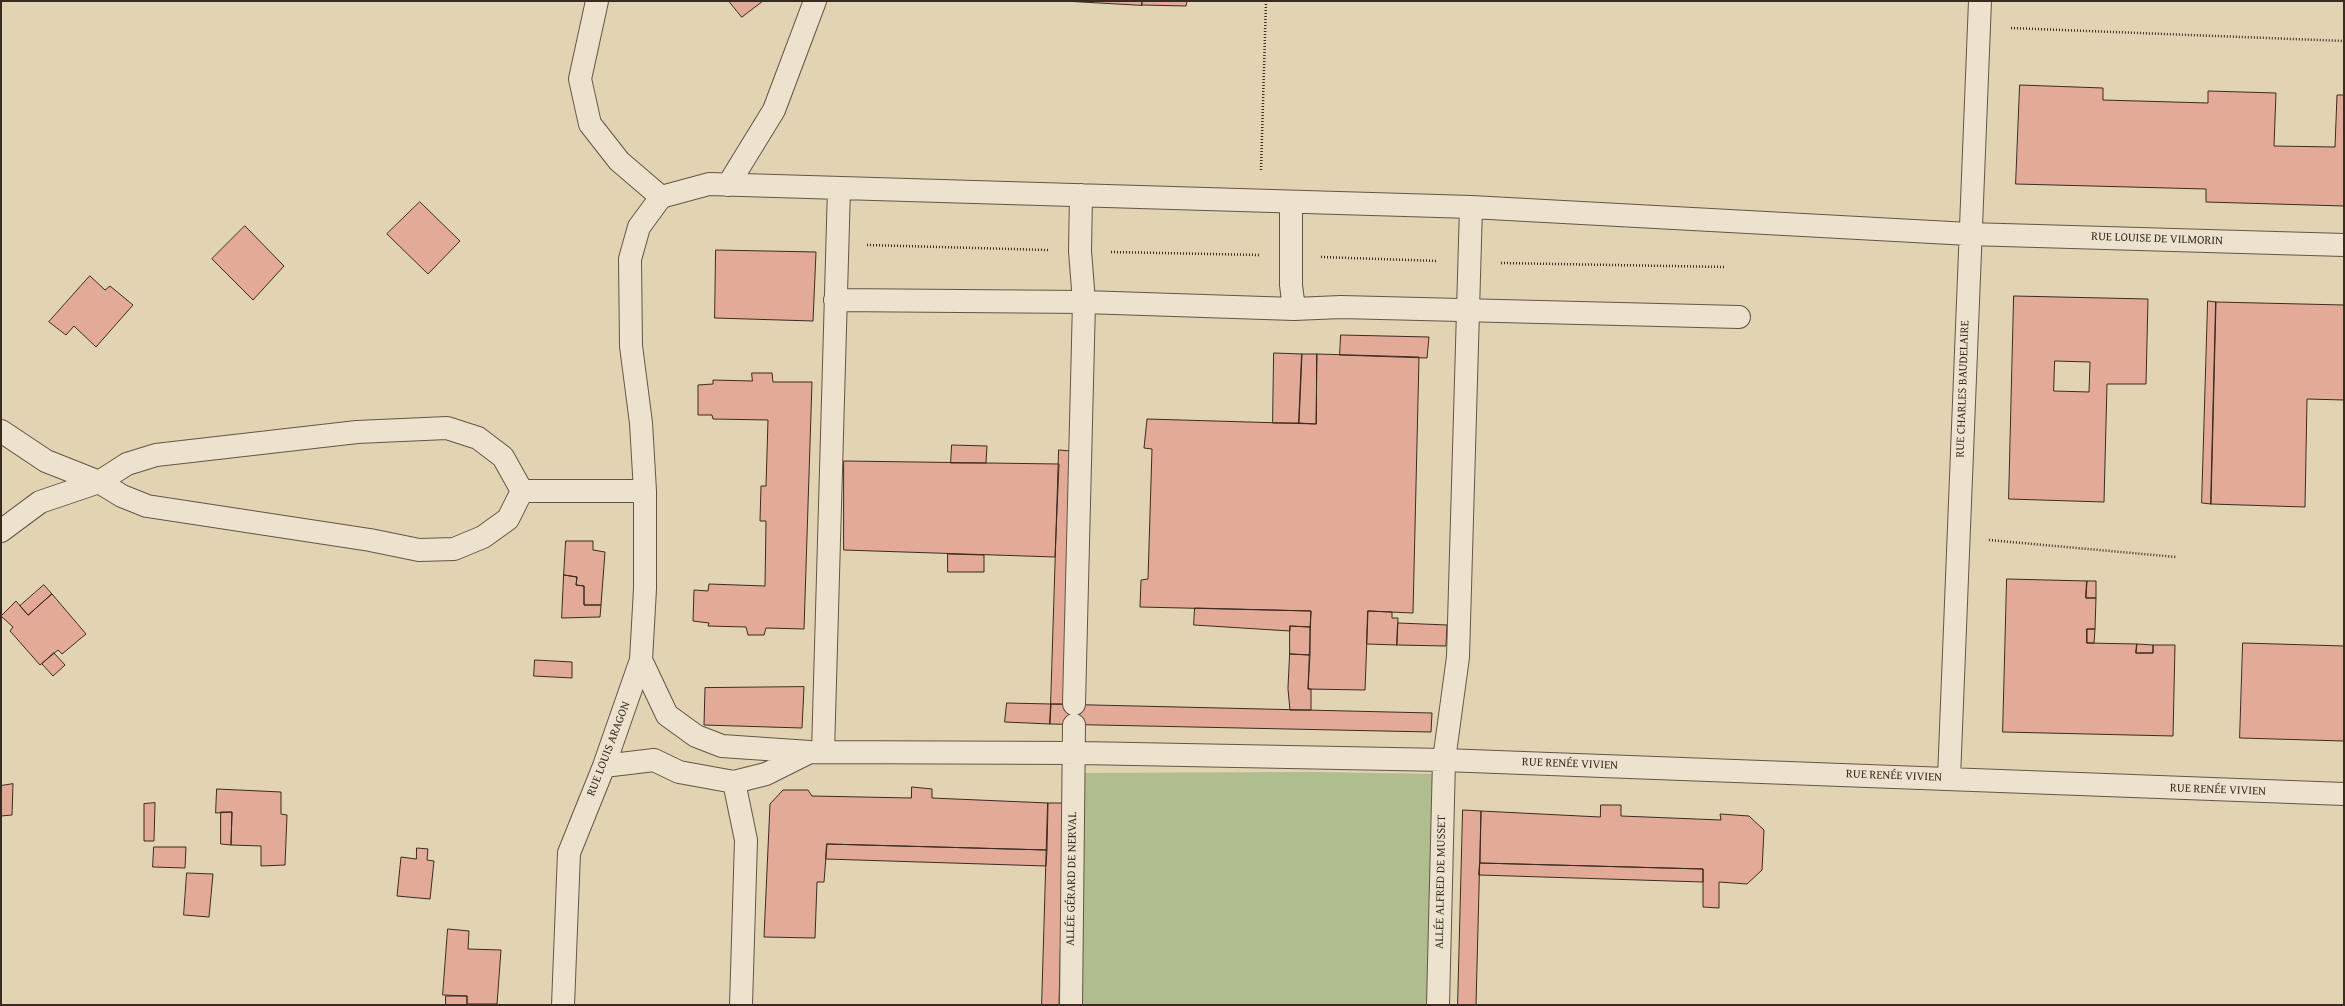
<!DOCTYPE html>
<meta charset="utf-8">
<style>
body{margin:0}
#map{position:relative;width:2345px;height:1006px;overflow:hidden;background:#e2d3b3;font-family:"Gentium Book Plus",serif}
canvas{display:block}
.frame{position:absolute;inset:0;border:2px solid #3a2b21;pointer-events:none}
</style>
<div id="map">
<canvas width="2345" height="1006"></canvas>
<div class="frame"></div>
</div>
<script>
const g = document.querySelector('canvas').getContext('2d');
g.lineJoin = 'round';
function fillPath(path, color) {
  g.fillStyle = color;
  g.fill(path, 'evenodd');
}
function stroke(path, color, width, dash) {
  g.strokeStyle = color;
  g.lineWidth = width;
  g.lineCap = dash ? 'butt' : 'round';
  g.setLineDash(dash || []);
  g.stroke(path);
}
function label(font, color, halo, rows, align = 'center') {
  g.font = font + ' "Gentium Book Plus",serif';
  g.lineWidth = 3;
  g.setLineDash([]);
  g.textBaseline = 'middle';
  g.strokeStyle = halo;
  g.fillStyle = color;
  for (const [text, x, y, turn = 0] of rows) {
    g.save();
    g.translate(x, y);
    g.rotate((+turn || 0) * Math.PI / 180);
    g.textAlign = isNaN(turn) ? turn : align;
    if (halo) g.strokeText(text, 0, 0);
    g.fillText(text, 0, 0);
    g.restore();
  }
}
fillPath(new Path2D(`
 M1312 772 1437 774 1430 1005H1079L1080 773Z`), '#afbd8f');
const building = new Path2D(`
 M729 1H763L742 17Z
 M1064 1H1142V5Z
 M1142 1H1187L1186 6 1142 5Z
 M2020 85 2103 88V100L2208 103V91L2276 93 2274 146 2335 147 2337 95H2344V206L2206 202V189L2016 184Z
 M420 202 460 241 428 274 387 234Z
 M245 226 284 266 253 300 212 259Z
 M716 250 816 252 813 321 715 318Z
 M90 276 105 290 110 286 133 305 96 347 74 326 66 335 49 322Z
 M2014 296 2148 299 2146 384H2107L2104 502 2009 499ZM2055 361 2090 362 2089 392 2054 391Z
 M2208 301 2216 302 2211 504 2202 503Z
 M2216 302 2344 305V400L2307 399 2305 507 2211 504Z
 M1341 335 1429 337 1427 358 1340 355Z
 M1274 353 1302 354 1299 423H1273Z
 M1302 354H1317L1316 424 1299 423Z
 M1317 354 1419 357 1413 613 1368 611 1365 690 1308 689 1311 611 1140 607 1141 580 1148 579 1152 449 1144 448 1147 419 1316 424Z
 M752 373H772L773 382H812L804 629 766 628 764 635H748L746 627 708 626 709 623 693 621 694 590 708 591 709 584 765 586 766 521H760L761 486H766L768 420 713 419 712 415H698V385L713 384V380L752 381Z
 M952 445 987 446 986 463H951Z
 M1059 450 1071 451 1064 704H1051Z
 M844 461 1059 464 1055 557 844 550Z
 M566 541H593V550L605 552 601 605H584V586L576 585 577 577 564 575Z
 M948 554 984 555V572H948Z
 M564 575 577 577 576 585 584 586V605H601L600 617 562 618Z
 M2007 579 2087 581 2086 598H2096L2095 629H2087V643L2137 644 2136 653H2153V645H2175L2173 736 2003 732Z
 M2087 581H2096V598H2086Z
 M44 585 52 594 28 615 20 606Z
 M52 594 86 634 62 654 58 650 40 665 10 631 13 627 1 616 16 601 28 615Z
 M1195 608 1311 611 1310 627 1290 626V631L1194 625Z
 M1368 611 1392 612V618H1398L1397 645 1367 644Z
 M1398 623 1447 625 1446 646 1397 645Z
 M1290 626 1310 627V655L1290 654Z
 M2087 629H2095L2094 643H2087Z
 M2243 643 2344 646V741L2240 738Z
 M2137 644 2153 645V653H2136Z
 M54 653 65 665 53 676 42 664Z
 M1290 654 1310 655 1308 689H1311V710H1290L1288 689Z
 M535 660 572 662V678L534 676Z
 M804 687 802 728 704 725 705 688Z
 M1007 703 1051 704 1050 724 1005 722Z
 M1051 704 1432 713 1431 732 1050 724Z
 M13 784 12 815 1 816V786Z
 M912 787 932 789V798L1048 803 1047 850 827 844 824 882H817L815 938 764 937 770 804 783 790H808L812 796 911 798Z
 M217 789 281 792V814L287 815 285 865 261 866V846L231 845 232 812 216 813Z
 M155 803 154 841H144V804Z
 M1048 803H1064L1059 1005H1042Z
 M1601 805H1621V816L1721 820 1720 814 1749 816 1764 830 1762 870 1747 884 1719 882V908L1703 907V869L1480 863 1481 811 1600 817Z
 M1463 810 1481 811 1476 1005H1458Z
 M221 812H232L231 845 221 844Z
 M827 844 1047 850 1046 866 826 859Z
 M154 847H186L185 868 153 867Z
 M417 848 428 849 427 860 434 861 430 899 397 896 401 857 416 859Z
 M1480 863 1703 869V882L1479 875Z
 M187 873 213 874 209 917 184 915Z
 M448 929 469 931 468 949 501 950 497 1004H467V996L443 995Z
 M446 996H467V1005H446Z`);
fillPath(building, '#e3aa97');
stroke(building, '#3a2b21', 1);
const minor = new Path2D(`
 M597 1 580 79 590 124 619 161 661 197
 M728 185 774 110 815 1
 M1291 202V285L1294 309
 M835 300 1084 302 1294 309 1341 307 1739 317
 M1 431 46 461 99 482 122 496 147 506 370 540 419 550 454 549 483 537 508 519 522 491
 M522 491H645
 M1 531 40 502 99 482 127 464 156 455 357 432 447 428 478 438 503 457 522 491
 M641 660 667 715 696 736 722 746 810 752 1081 753 1444 760 1458 657 1471 207
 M1074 704 1084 302 1080 251 1081 195
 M823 752 839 188
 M604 766 654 760 679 772 734 782 766 774 810 752
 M1949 778 1980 1
 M734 782 746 840 741 1005
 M563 1005 569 853 604 766 641 660 645 589V491L641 423 631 346 630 259 639 227 661 197 709 184 1471 207 1969 234 2344 245
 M1071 1005 1074 725
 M1438 1005 1444 760 2344 794`);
stroke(minor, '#645546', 24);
stroke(new Path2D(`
 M2011 28 2344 41
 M1261 170 1266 1
 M867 245 1048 250
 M1111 252 1260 255
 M1321 257 1438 261
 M1501 263 1726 267
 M1989 540 2176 557`), '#3a2b21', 2.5, [1, 2]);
stroke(minor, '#ece2ce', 22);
label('12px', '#3a2b21', '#ece2ce', [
 ["RUE LOUISE DE VILMORIN",2157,239,2],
 ["RUE CHARLES BAUDELAIRE",1963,389,-88],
 ["RUE LOUIS ARAGON",609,749,-69],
 ["RUE RENÉE VIVIEN",1570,764,2],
 ["RUE RENÉE VIVIEN",1894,776,2],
 ["RUE RENÉE VIVIEN",2218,790,2],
 ["ALLÉE GÉRARD DE NERVAL",1072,879,-89],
 ["ALLÉE ALFRED DE MUSSET",1441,882,-89]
]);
</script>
